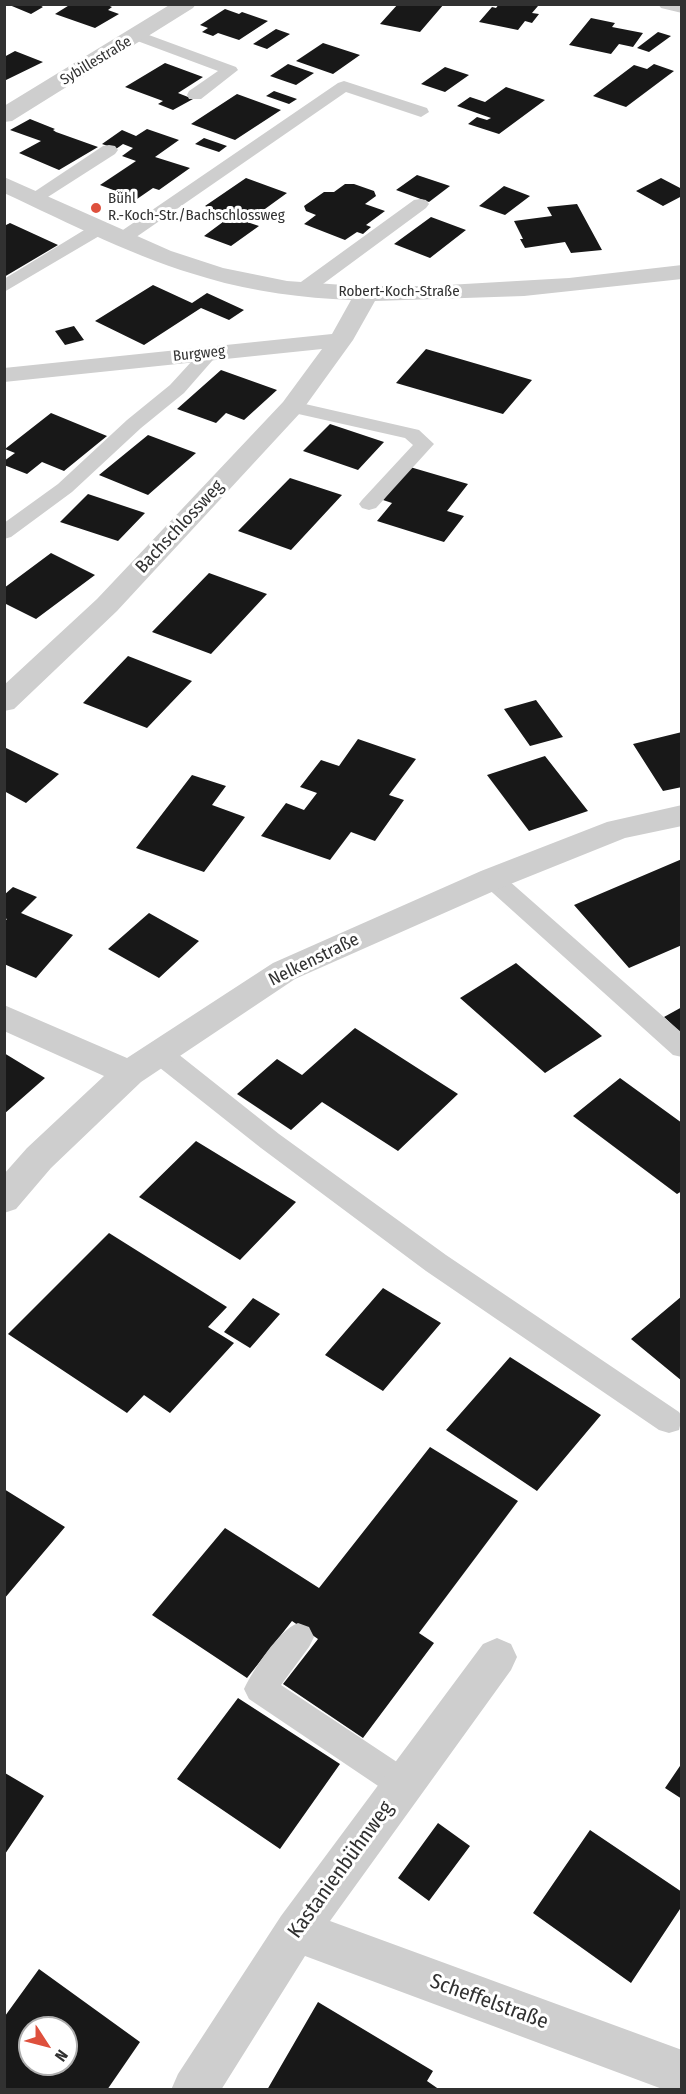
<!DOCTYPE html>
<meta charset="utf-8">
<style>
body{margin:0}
#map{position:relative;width:686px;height:2094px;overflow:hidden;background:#fff;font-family:"Fira Sans Condensed",sans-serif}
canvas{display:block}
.frame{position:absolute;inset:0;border:6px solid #313131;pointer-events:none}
.north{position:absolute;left:18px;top:2016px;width:60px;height:60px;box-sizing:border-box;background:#fff;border:2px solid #adadad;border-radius:50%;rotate:126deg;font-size:16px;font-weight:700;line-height:24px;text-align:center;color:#313131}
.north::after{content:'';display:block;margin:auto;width:21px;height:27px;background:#de503d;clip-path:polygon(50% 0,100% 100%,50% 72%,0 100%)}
</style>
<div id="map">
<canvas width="686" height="2094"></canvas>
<div class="frame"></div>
<div class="north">N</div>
</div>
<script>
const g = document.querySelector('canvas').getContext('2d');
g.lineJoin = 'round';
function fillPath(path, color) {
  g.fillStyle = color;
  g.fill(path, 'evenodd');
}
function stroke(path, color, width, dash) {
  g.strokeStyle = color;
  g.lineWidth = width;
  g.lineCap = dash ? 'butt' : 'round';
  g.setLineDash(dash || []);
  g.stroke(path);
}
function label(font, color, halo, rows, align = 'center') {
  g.font = font + ' "Fira Sans Condensed",sans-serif';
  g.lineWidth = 6;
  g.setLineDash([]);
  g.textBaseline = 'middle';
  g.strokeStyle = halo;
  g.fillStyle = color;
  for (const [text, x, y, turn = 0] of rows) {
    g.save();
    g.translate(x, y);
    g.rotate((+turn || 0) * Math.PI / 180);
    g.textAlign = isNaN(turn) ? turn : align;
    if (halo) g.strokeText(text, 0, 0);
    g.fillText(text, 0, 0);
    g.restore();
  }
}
fillPath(new Path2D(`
 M7 4H38L43 7 31 14Z
 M71 4H105L112 7 108 10 119 14 95 28 55 14Z
 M398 4H444L420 32 380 24Z
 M499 4 538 6 532 13 539 14 532 23 525 21 518 30 479 22 492 7 496 8Z
 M225 9 239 14 242 12 268 21 239 40 218 33 213 36 202 32 208 28 200 25Z
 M591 18 615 23 612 27 643 33 633 47 619 44 611 54 569 45Z
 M276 29 290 34 267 49 253 44Z
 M658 32 671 36 649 52 637 48Z
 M323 43 360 55 333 74 296 61Z
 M15 51 43 62 4 81V57Z
 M165 63 203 77 178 93 193 99 173 110 158 104 163 101 125 87Z
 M288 64 314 73 296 85 270 76Z
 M654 64 674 71 626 107 593 96 634 65 647 69Z
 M445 67 469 75 445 92 421 84Z
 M506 87 545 100 499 134 468 124 477 117 487 120 491 118 457 106 470 97 485 102Z
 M274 91 297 99 289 104 266 96Z
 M237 94 281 110 235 140 191 124Z
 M30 119 55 129 53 130 56 132 98 147 59 170 19 153 41 141 10 130Z
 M147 129 179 140 155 157 190 168 159 190 153 188 137 199 100 185 136 161 122 156 133 148 123 144 116 149 102 144 122 130 136 136Z
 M204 138 227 146 219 152 195 144Z
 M417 175 450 186 429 202 396 190Z
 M246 178 287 193 247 222 259 226 231 246 204 236 231 216 205 206Z
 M661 178 682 189V196L663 206 636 191Z
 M345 184H354L374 191 376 196 365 204 385 211 366 225 371 227 363 234 357 232 345 240 304 224 316 215 306 211 304 206 324 192H334Z
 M504 186 530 196 505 215 479 206Z
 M577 204 602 250 571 253 565 242 525 248 520 239H523L514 221 552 216 547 207Z
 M431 217 466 230 430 258 394 244Z
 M10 223 58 245 4 277V226Z
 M153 285 192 303 207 293 244 310 229 320 201 308 144 345 95 321Z
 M74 326 84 340 65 345 55 331Z
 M426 349 532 380 503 414 396 383Z
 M221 370 277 390 244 420 226 413 216 423 177 409Z
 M51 413 107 436 64 471 42 462 27 474 4 465V461L15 453 5 449Z
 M330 424 384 442 358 470 303 451Z
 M148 435 196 453 148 495 99 475Z
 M410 467 468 484 447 511 464 516 444 542 377 521 392 503 383 500Z
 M290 478 342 495 291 550 238 531Z
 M88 494 145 513 118 541 60 522Z
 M51 553 95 575 36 619 4 603V588Z
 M209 573 267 594 211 654 152 632Z
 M128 656 192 681 147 728 83 703Z
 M536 700 563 737 530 746 504 709Z
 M682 732V787L663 791 633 744Z
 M358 739 416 759 389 795 404 800 375 841 351 832 330 860 261 836 286 803 304 810 317 793 300 787 321 760 339 766Z
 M4 747 59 774 26 803 4 791Z
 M545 756 588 811 529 831 487 775Z
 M192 775 226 786 212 805 245 817 204 872 136 848Z
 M682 859V945L629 968 574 905Z
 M13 887 37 897 21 913 73 935 36 978 4 964V922L7 919 4 918V895Z
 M149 913 199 941 159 978 108 949Z
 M516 963 602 1036 545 1073 460 998Z
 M682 1007V1034L664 1017Z
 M355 1028 458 1094 398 1151 322 1102 291 1130 237 1094 277 1059 302 1075Z
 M4 1053 45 1078 4 1114Z
 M620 1078 682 1123V1191L677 1194 573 1116Z
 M196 1141 296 1202 240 1260 139 1197Z
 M109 1233 227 1307 208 1327 234 1343 170 1413 144 1395 127 1413 8 1334Z
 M383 1288 441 1323 383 1391 325 1355Z
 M682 1296V1381L631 1339Z
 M253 1298 280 1314 250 1348 224 1332Z
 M510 1357 601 1415 537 1491 446 1430Z
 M430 1447 518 1501 419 1633 434 1643 363 1738 283 1684 318 1639 292 1621 247 1678 152 1615 225 1528 319 1588Z
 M4 1489 65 1527 4 1599Z
 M238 1698 340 1764 280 1849 177 1779Z
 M682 1763V1799L665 1788Z
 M5 1773 44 1796 5 1854Z
 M438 1823 470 1846 429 1901 398 1878Z
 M590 1830 682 1892V1906L631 1983 533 1913Z
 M39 1969 140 2042 107 2090H5V2016ZM30 2028H66V2064H30Z
 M318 2002 433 2071 427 2081 440 2090H267Z`), '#181818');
fillPath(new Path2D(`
 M138 31 236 67 238 70 201 99H189L187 95 189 91 218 71 132 39 130 36Z
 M344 81 427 108 429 112 421 117 346 92 129 242H117L114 238 117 234 338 83Z
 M109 145 115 146 118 150 115 154 40 202H28L25 198 103 146Z
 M420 199 426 200 429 204 426 208 308 295H294L292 291 294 287 414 200Z
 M100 223 106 224 109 228 106 232 4 292V279L94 224Z
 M210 347 217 349 219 353 184 393 141 428 72 492 11 537 4 539V523L58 484 127 420 170 385 203 349Z
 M292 401 419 430 434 444 376 508 369 510 362 508 359 504 362 500 413 445 405 438 285 411 282 407 285 403Z
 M492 871 500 873 682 1033V1057L673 1055 484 885 480 879 484 873Z
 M159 1043 168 1046 279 1134 446 1255 679 1412 682 1417 679 1430 669 1433 659 1430 426 1271 261 1148 150 1060 146 1053 150 1046Z
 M298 1623 309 1627 314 1637 309 1647 281 1685 415 1774 420 1785 415 1796 404 1801 393 1796 249 1699 244 1689C253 1670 279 1630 298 1623Z`), '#cecece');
fillPath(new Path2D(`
 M171 4H196L193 8 12 121 4 122V106Z
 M658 4H682V13L661 8Z
 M4 177 171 251 223 268 287 281 358 286H430L569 278 682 265V279L524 296 375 301 353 340 301 412 117 611 14 709 4 711V685L97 599 283 402 322 349 4 382V368L332 334 351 300C303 298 254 292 207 278 136 258 71 224 4 193Z
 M682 805V826L625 838 503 887 295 979 141 1082 51 1168 16 1209 4 1213V1174L27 1148 104 1076 4 1031V1005L127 1058 273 963 481 871 607 822Z
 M497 1638 511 1644 517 1657 511 1670 330 1921 682 2050V2090H665L305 1956 221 2090H171L178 2074 281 1916 483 1644Z`), '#cecece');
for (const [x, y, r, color] of [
 [96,208,6,"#de503d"]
]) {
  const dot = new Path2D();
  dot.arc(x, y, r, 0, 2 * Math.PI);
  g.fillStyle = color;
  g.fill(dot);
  stroke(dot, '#fff', 2);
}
label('15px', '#313131', '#fff', [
 ["Sybillestraße",96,61,-31],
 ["Robert-Koch-Straße",399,292],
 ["Burgweg",199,354,-6]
]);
label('15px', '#313131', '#fff', [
 ["Bühl",108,199],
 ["R.-Koch-Str./Bachschlossweg",108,216]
], 'left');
label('18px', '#313131', '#fff', [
 ["Bachschlossweg",180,527,-47],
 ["Nelkenstraße",314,960,-26]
]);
label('21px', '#313131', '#fff', [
 ["Kastanienbühnweg",341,1870,-54],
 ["Scheffelstraße",489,2002,20]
]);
</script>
